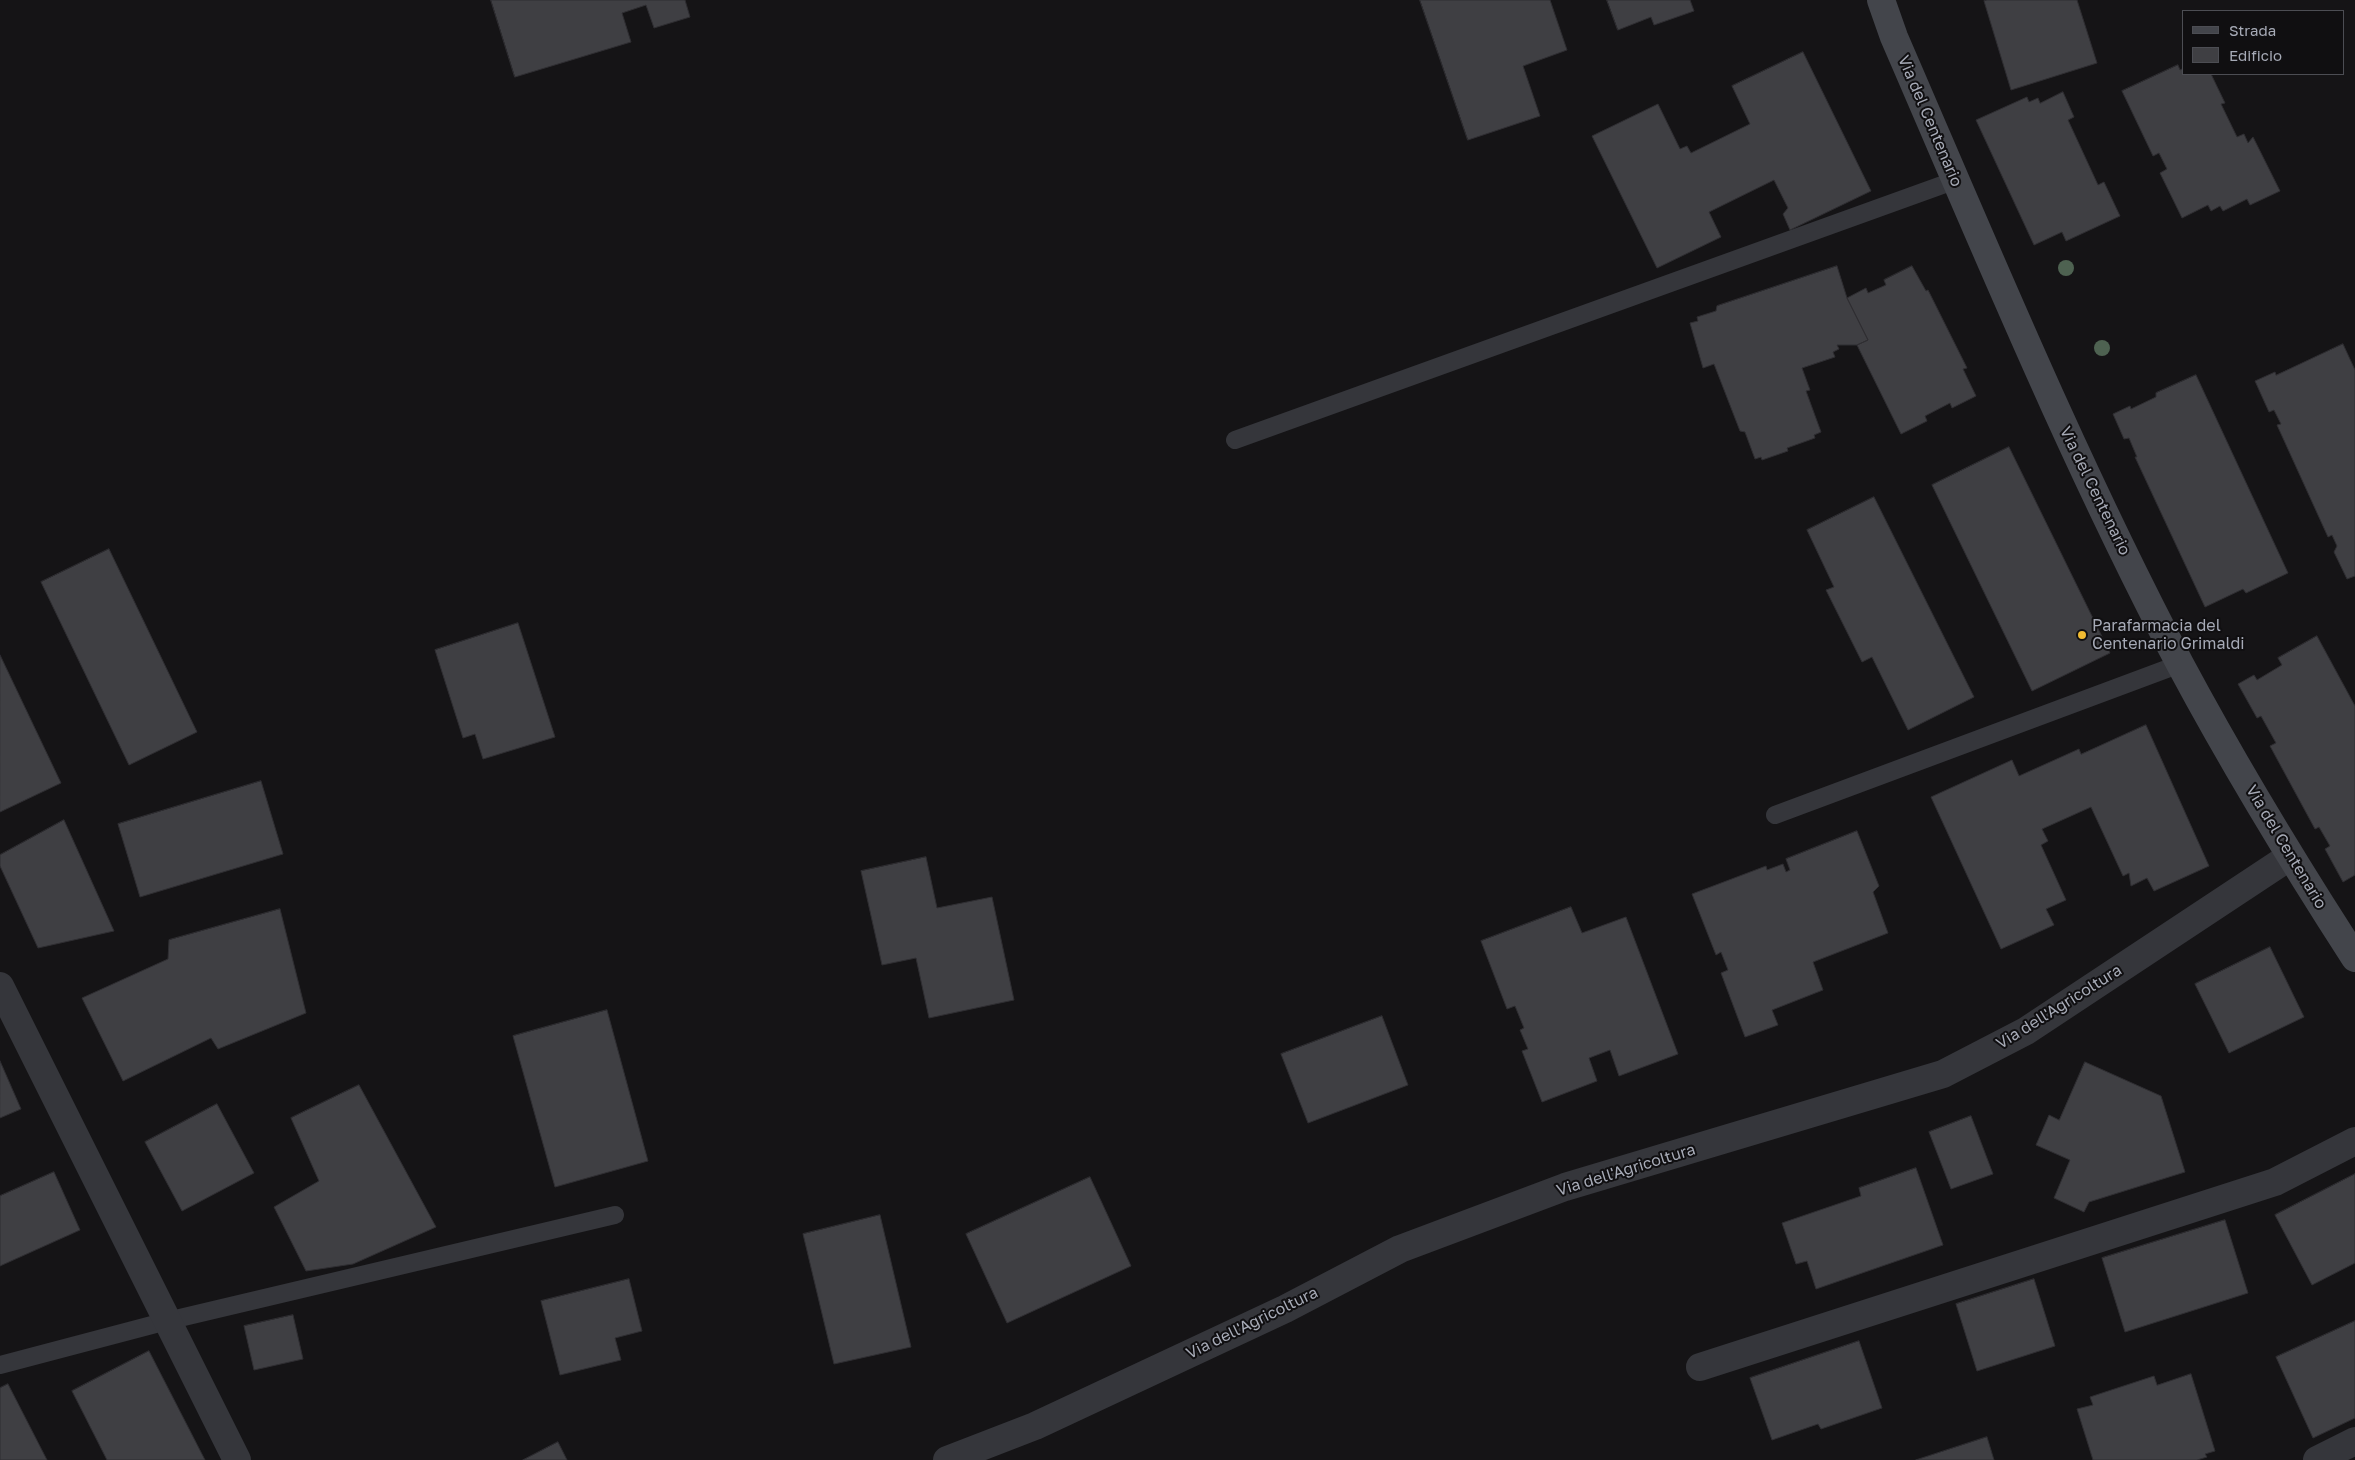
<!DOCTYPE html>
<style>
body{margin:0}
#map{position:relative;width:2355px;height:1460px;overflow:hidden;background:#151416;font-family:"Golos Text",sans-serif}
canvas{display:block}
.legend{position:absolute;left:2182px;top:10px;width:162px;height:65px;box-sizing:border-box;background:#100f11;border:1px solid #4c4d53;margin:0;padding:6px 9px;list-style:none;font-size:15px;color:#a6aab6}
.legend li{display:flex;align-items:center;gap:10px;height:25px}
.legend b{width:25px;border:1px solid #4c4d53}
</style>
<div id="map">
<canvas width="2355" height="1460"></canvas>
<ul class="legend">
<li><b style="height:6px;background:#43454b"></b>Strada</li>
<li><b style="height:14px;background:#3f3f43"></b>Edificio</li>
</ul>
</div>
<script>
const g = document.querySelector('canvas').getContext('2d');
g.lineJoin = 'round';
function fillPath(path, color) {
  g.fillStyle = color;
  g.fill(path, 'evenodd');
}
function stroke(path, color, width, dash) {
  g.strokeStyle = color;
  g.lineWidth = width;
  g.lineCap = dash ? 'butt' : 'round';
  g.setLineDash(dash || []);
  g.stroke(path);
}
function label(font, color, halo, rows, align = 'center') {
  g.font = font + ' "Golos Text",sans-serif';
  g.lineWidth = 4;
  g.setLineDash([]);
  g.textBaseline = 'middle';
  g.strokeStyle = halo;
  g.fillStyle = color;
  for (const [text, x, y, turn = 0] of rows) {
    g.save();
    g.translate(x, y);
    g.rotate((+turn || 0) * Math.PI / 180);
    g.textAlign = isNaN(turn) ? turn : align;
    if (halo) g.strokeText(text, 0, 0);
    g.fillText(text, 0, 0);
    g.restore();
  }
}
const building = new Path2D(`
 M491 0H685L690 17 654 28 646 5 622 13 631 42 515 77Z
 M1420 0H1550L1567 50 1523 66 1540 116 1468 140Z
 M1607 0H1690L1694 11 1654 25 1651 17 1618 30Z
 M1987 0H2077L2097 63 2011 90 1984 1Z
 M1803 52 1871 191 1790 230 1783 214 1788 208 1774 180 1709 212 1721 237 1657 268 1592 136 1658 104 1680 149 1687 146 1691 153 1750 124 1732 86Z
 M2178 65 2180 70 2184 68V74H2211L2225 103 2221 104 2237 137 2244 134 2248 143 2253 137 2280 191 2250 205 2247 199 2223 211 2220 206 2211 211 2208 205 2182 218 2160 173 2167 169 2159 153 2153 156 2122 91Z
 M2063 92 2074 117 2068 120 2098 185 2104 182 2120 216 2066 241 2062 232 2034 245 1976 120 2027 97 2029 102 2038 98 2040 103Z
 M1837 266 1847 298 1868 340 1857 345H1837L1839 349 1833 352 1835 357 1802 368 1810 390 1806 391 1821 432 1814 435 1815 438 1787 448 1788 451 1762 460 1761 457 1755 459 1745 432 1740 431 1714 364 1703 368 1690 323 1698 321 1697 317 1716 311 1717 306Z
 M1912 266 1926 291 1928 290 1967 368 1963 369 1976 396 1952 408 1950 403 1925 416 1927 421 1901 434 1857 345 1868 340 1847 298 1866 288 1868 293 1886 285 1884 280Z
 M2343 344 2355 370V576L2347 579 2334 552 2337 546 2332 535 2328 537 2277 425 2281 424 2274 410 2269 412 2255 381 2275 372 2276 375Z
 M2196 375 2288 573 2246 593 2243 589 2205 607 2135 457H2137L2129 438 2124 439 2113 414 2130 406 2131 409 2156 397V393Z
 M2009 447 2110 653 2032 691 1932 485Z
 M1874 497 1974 697 1908 730 1872 657 1862 662 1826 590 1834 587 1807 530Z
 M109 549 197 732 129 765 41 582Z
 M518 623 555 737 483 759 475 734 463 738 435 650Z
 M2317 636 2355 706V875L2343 882 2325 849 2330 846 2319 827 2315 829 2270 746 2276 743 2261 716 2257 718 2238 684 2254 675 2257 680 2282 665 2278 658Z
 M0 655 61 783 0 812Z
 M2146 725 2209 866 2154 891 2147 878 2131 886 2129 873 2123 876 2091 807 2042 829 2048 841 2041 845 2066 900 2046 909 2054 925 2001 949 1931 797 2012 760 2019 776 2079 749 2081 754Z
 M261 781 283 854 140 897 118 824Z
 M64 820 114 931 38 948 0 866V855Z
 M1857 831 1879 886 1873 892 1888 933 1813 962 1823 990 1772 1010 1778 1025 1745 1037 1721 973 1728 970 1721 952 1716 955 1692 894 1766 866 1767 870 1783 864 1786 872 1790 870 1786 859Z
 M926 857 937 908 992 897 1014 1000 929 1018 916 958 882 965 861 871Z
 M1571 907 1582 933 1626 917 1678 1054 1619 1076 1610 1050 1589 1058 1597 1081 1542 1102 1522 1051 1528 1049 1520 1030 1524 1028 1515 1006 1507 1009 1481 941Z
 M280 909 306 1013 218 1049 211 1038 123 1081 82 998 168 959 169 940Z
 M2270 947 2304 1017 2229 1053 2195 984Z
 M607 1010 648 1161 555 1187 513 1036Z
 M1382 1016 1408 1085 1308 1123 1281 1054Z
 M0 1061 21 1109 0 1118Z
 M2085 1062 2161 1096 2185 1172 2089 1202 2084 1212 2054 1198 2070 1160 2036 1145 2049 1115 2059 1120Z
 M359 1085 436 1227 353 1264 306 1271 274 1207 319 1181 291 1118Z
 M217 1104 254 1173 182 1211 145 1142Z
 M1971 1116 1993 1174 1951 1189 1929 1132Z
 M1916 1168 1943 1245 1816 1289 1807 1261 1796 1264 1782 1223 1861 1196 1859 1188Z
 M54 1172 80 1230 0 1266V1196Z
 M2355 1174V1263L2312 1285 2275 1215Z
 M1090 1177 1131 1266 1007 1323 966 1234Z
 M880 1215 911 1347 834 1364 803 1234Z
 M2225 1220 2248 1293 2125 1332 2102 1258Z
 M629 1279 642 1331 615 1338 621 1360 560 1375 541 1301Z
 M2034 1279 2055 1346 1977 1371 1956 1304Z
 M293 1315 303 1359 254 1370 244 1326Z
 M2355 1321V1418L2313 1438 2276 1357Z
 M1859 1341 1882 1408 1821 1429 1818 1424 1772 1440 1750 1378Z
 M149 1351 205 1460H107L72 1391Z
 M2191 1374 2215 1451 2205 1454 2207 1457 2197 1460H2093L2077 1409 2093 1405 2090 1397 2154 1376 2157 1385Z
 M8 1384 47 1460H0V1388Z
 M1987 1437 1994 1460H1916Z
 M558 1442 567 1460H523Z`);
fillPath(building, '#3f3f43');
stroke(building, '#2f2e32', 1);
stroke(new Path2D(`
 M1235 440 1956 180
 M1775 815 2180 664
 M0 1365 167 1321 615 1215`), '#35363b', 18);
stroke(new Path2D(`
 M0 986 237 1460
 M1700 1367 2275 1182 2355 1141
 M947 1460 1035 1426 1285 1309 1400 1249 1565 1187 1943 1074 2026 1031 2289 857
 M2317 1460 2355 1441`), '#35363b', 28);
stroke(new Path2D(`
 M1881 0 1894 37C1985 247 2073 461 2180 664 2234 765 2293 862 2355 958`), '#43454b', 28);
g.fillStyle = '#4e6251';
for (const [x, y] of [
 [2066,268],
 [2102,348]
]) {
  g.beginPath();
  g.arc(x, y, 8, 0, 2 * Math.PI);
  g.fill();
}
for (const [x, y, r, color] of [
 [2082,635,5,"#f1bb32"]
]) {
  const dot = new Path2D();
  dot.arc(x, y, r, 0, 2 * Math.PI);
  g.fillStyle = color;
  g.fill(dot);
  stroke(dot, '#100f11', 2);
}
label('16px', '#a6aab6', '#100f11', [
 ["Via del Centenario",1930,121,67],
 ["Via del Centenario",2095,491,64],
 ["Via del Centenario",2286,847,59],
 ["Via dell'Agricoltura",2059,1007,-32],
 ["Via dell'Agricoltura",1626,1170,-17],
 ["Via dell'Agricoltura",1252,1323,-26]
]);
label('16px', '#a6aab6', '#100f11', [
 ["Parafarmacia del",2092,626],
 ["Centenario Grimaldi",2092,644]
], 'left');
</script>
